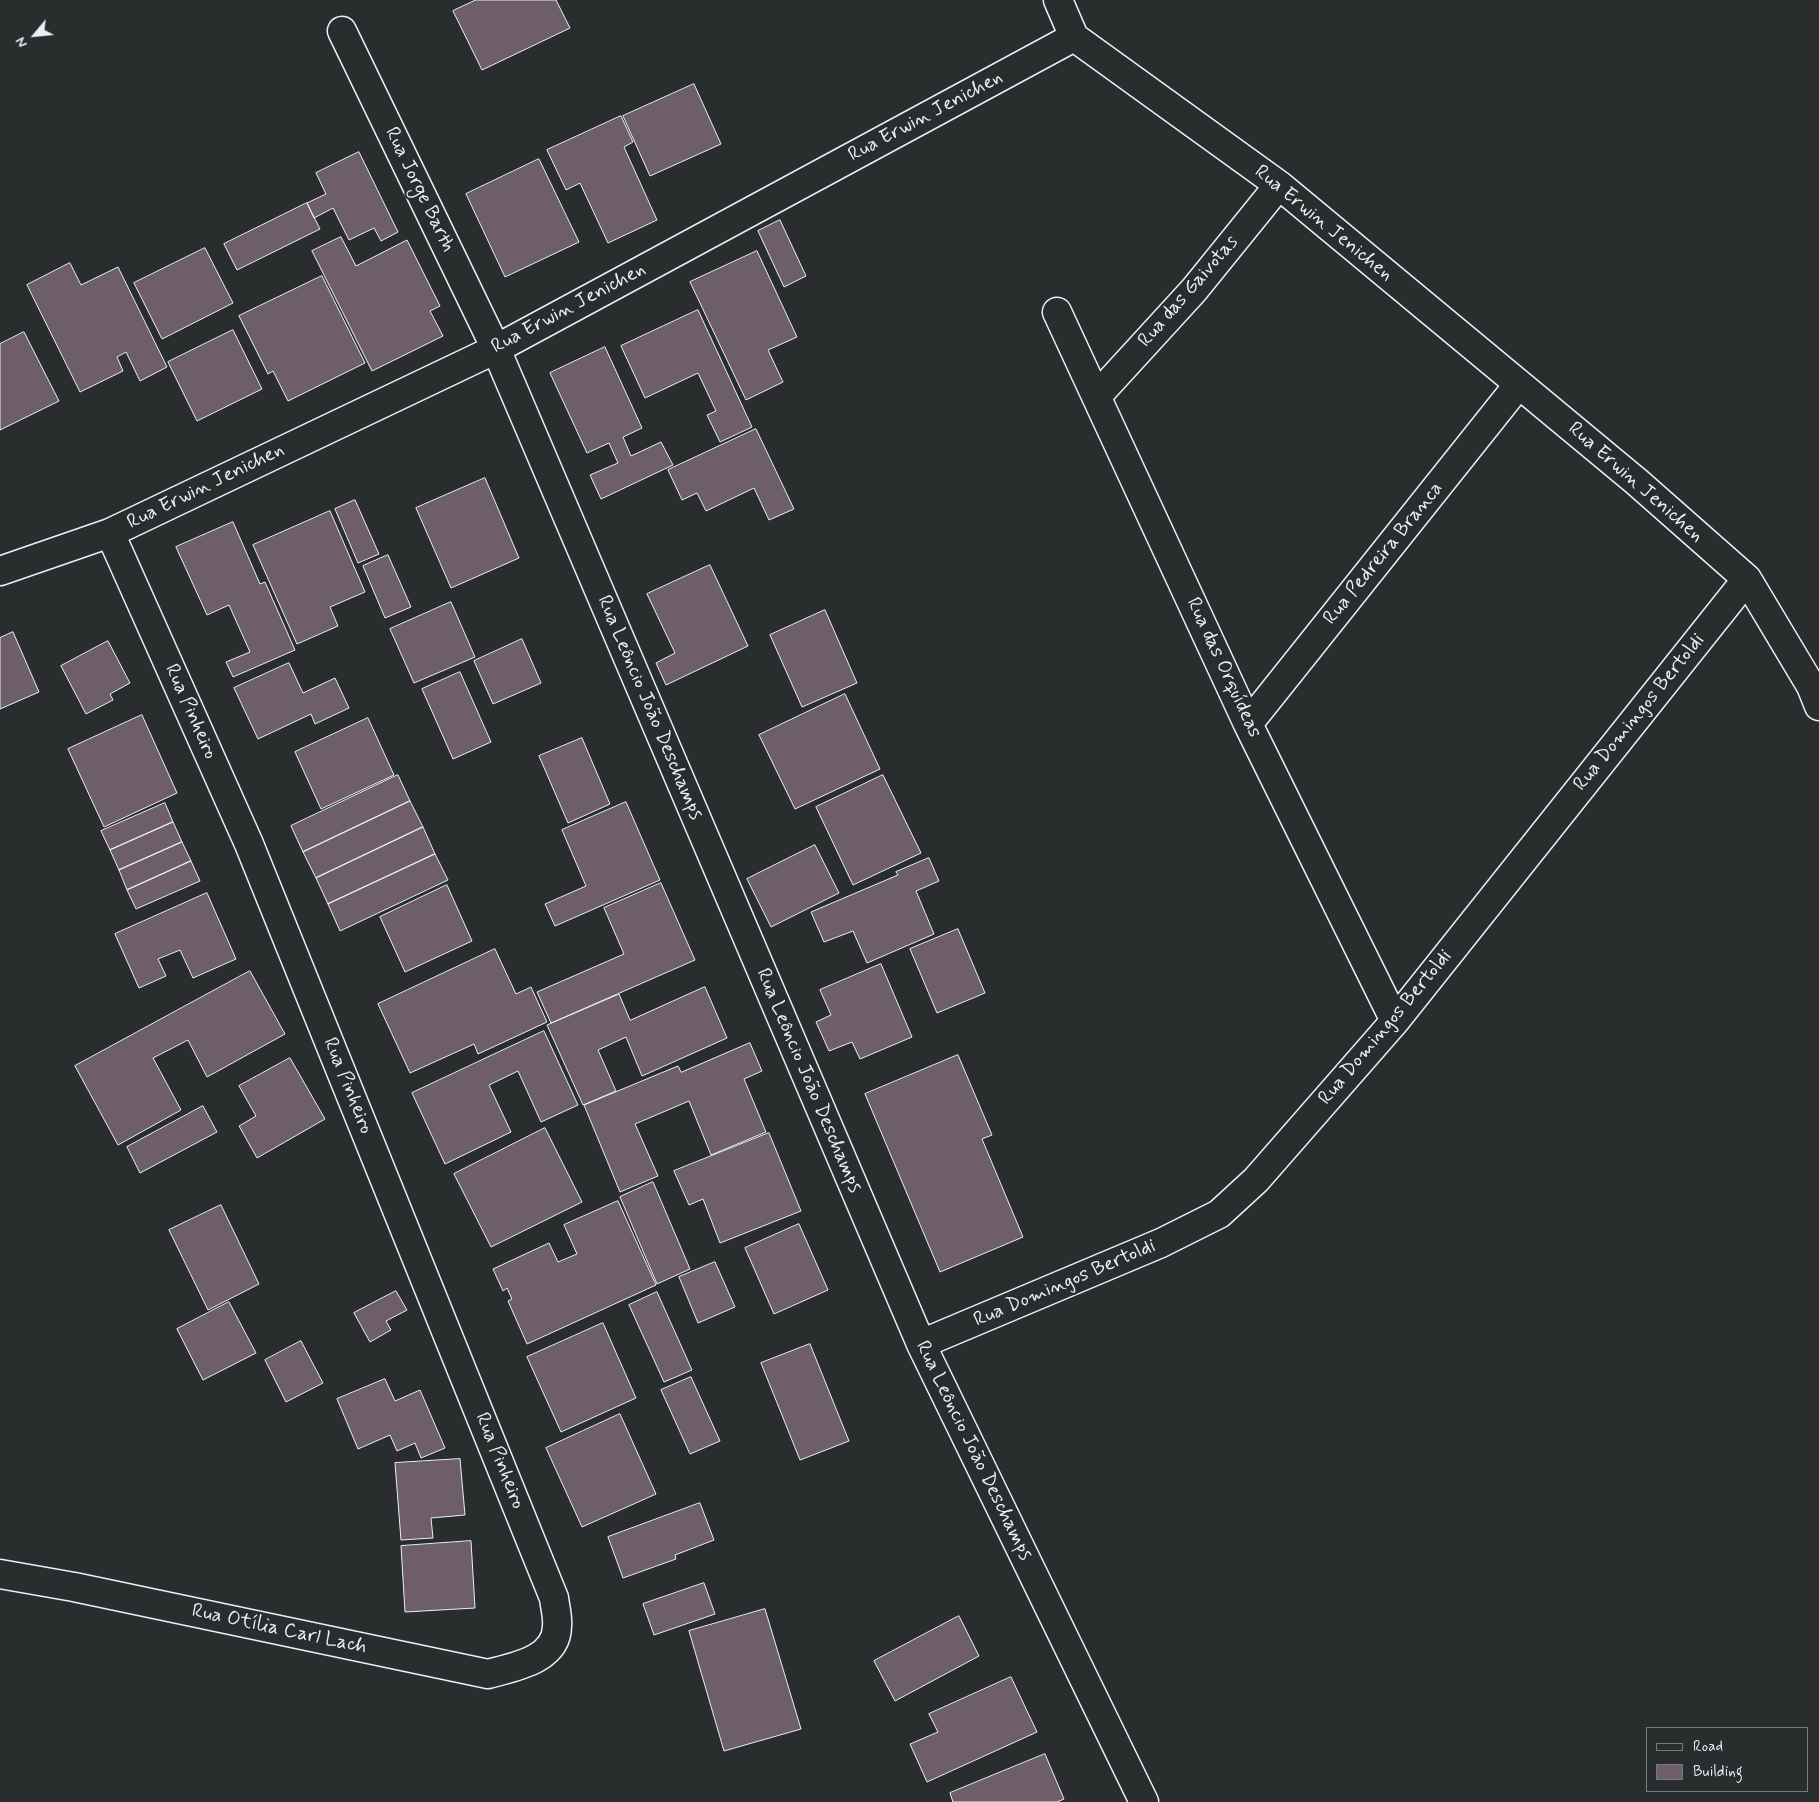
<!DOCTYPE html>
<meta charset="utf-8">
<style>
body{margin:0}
#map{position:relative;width:1819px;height:1802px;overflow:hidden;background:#2a2d2e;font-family:Mynerve,sans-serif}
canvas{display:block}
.legend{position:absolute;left:1646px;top:1727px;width:162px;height:65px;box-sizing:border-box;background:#2a2d2e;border:1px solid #767b7f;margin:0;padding:6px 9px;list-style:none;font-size:15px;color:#e8f1f8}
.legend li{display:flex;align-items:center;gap:10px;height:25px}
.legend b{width:25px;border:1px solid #767b7f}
.north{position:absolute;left:10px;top:10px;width:50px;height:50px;-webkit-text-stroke:4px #2a2d2e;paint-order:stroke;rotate:242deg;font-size:14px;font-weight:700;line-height:20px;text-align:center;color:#e8f1f8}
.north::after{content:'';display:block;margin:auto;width:18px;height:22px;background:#e8f1f8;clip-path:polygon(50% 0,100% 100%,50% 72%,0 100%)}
</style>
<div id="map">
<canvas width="1819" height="1802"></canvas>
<ul class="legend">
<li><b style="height:6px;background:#2a2d2e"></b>Road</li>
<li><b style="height:14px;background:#6e5e6a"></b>Building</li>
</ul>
<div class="north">N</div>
</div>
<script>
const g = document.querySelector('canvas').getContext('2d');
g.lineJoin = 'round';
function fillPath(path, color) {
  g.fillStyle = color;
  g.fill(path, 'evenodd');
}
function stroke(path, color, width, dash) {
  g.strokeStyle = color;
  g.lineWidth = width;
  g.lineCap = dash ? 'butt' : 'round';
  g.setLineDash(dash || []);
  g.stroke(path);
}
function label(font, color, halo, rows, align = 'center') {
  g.font = font + ' Mynerve,sans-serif';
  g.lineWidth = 4.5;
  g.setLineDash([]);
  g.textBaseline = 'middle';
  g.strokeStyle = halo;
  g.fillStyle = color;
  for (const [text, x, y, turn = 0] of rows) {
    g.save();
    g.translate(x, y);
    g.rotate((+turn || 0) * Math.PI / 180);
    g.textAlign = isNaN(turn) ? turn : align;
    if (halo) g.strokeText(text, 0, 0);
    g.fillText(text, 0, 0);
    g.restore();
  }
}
const building = new Path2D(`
 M476 0H556L570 28 482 70 453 11Z
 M694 84 721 144 650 176 623 116Z
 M621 116 633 142 624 147 657 220 608 243 580 183 566 190 547 150Z
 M359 152 398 232 381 241 374 228 349 240 333 208 314 218 307 203 326 194 316 173Z
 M539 159 579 242 505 277 466 194Z
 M307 203 320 229 237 270 224 244Z
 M780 220 806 276 784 287 758 231Z
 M341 237 356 266 407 240 440 306 430 311 443 336 372 371 312 251Z
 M205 248 233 303 162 339 134 283Z
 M757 251 797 337 768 350 783 382 746 400 690 282Z
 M70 263 81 285 118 267 167 367 140 381 126 352 117 357 123 371 80 392 27 285Z
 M322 276 365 363 288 401 273 371 268 374 239 316Z
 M698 310 752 427 720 442 707 415 716 411 698 373 645 398 621 346Z
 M233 330 262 389 197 421 168 362Z
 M24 332 59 401 0 430V344Z
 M605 347 642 428 623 437 631 456 661 442 673 465 601 499 590 475 618 463 609 443 587 453 550 373Z
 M756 429 794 509 769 520 754 488 706 511 697 493 682 500 668 470Z
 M485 478 519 558 451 588 416 508Z
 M355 500 379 554 358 563 335 509Z
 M330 511 365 592 330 607 338 626 297 644 253 545Z
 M233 522 260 584 265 582 295 650 233 677 226 662 250 652 229 605 207 615 176 547Z
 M388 555 411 607 385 618 363 566Z
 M710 565 748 646 666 685 656 663 675 653 647 594Z
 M451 602 475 657 414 683 390 629Z
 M825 610 857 683 802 707 770 635Z
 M13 632 39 692 0 709V638Z
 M522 639 541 683 493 704 474 661Z
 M108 641 130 683 110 694 113 700 86 714 61 666Z
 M289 663 303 693 335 678 349 708 315 724 311 714 258 739 234 688Z
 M460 672 491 742 453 759 422 689Z
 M845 694 880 769 795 809 759 735Z
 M142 715 177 793 104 827 68 749Z
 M368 718 394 775 321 809 295 752Z
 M582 738 610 804 568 823 539 756Z
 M398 775 410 801 303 852 291 826Z
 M883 775 921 853 853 885 816 807Z
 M410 801 423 827 316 878 303 852Z
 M626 802 660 880 555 926 545 904 586 886 562 830Z
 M165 803 173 822 110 850 101 831Z
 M173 822 182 842 119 870 110 850Z
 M423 827 435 854 328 904 316 878Z
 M182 842 191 861 127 890 119 870Z
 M815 845 839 893 771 927 747 879Z
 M435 854 448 880 340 931 328 904Z
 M929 858 939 881 916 891 934 934 867 963 853 931 824 942 811 912 898 875 896 872Z
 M191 861 200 881 136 909 127 890Z
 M661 883 695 960 551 1023 537 992 624 954 604 908Z
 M447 885 472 941 405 972 380 917Z
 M207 893 236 959 193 978 180 950 158 959 166 976 139 988 115 934Z
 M958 929 985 993 937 1013 910 949Z
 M495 949 516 994 531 987 547 1022 478 1054 474 1044 410 1073 378 1004Z
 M881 964 912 1037 860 1059 852 1042 829 1051 816 1022 831 1015 820 990Z
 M250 971 285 1034 207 1077 188 1040 153 1058 181 1110 118 1145 75 1066Z
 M705 987 727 1038 642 1076 626 1037 598 1050 616 1091 583 1105 547 1025 619 994 630 1020Z
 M544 1031 578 1105 541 1122 518 1071 489 1085 511 1132 445 1164 412 1093Z
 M750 1043 762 1071 744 1079 766 1132 711 1155 689 1101 635 1124 658 1176 620 1192 584 1105 678 1066 681 1072Z
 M958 1055 992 1135 982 1139 1023 1237 940 1272 865 1094Z
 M290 1058 325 1119 257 1158 239 1126 256 1116 239 1086Z
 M203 1106 217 1132 140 1173 127 1147Z
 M545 1128 582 1202 491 1247 454 1174Z
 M769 1133 801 1211 720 1243 703 1199 689 1205 674 1171Z
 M653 1182 690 1269 657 1284 620 1197Z
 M618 1201 656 1285 527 1344 508 1301 512 1299 507 1288 503 1291 493 1269 549 1243 558 1262 577 1254 564 1225Z
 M221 1205 259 1284 208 1310 169 1230Z
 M799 1224 828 1290 774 1314 745 1248Z
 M715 1262 735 1307 698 1323 679 1277Z
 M396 1291 407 1310 386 1321 391 1330 370 1342 354 1313Z
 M657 1292 692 1370 664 1382 629 1305Z
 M229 1302 256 1353 203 1380 177 1329Z
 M603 1323 636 1398 561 1432 527 1357Z
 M301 1341 323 1383 286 1402 265 1360Z
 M810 1344 849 1441 800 1460 761 1363Z
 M691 1377 720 1441 690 1454 661 1390Z
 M385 1379 395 1401 420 1390 445 1448 421 1458 415 1443 397 1451 390 1435 358 1449 337 1399Z
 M620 1414 656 1494 582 1527 546 1448Z
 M460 1459 465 1515 431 1518 433 1538 401 1540 395 1463Z
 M700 1503 714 1540 675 1555 676 1559 623 1578 608 1537Z
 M471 1541 475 1608 405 1612 401 1546Z
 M704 1583 715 1614 654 1635 643 1604Z
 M765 1609 801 1729 724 1751 689 1631Z
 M959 1616 979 1656 895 1701 874 1661Z
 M1011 1677 1037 1732 927 1782 910 1744 938 1732 929 1714Z
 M1045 1754 1064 1799 1057 1802H953L950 1793Z`);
fillPath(building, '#6e5e6a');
stroke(building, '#e8f1f8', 1);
const minor = new Path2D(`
 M1058 0 1074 37
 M342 31 496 349 921 1344 1144 1802
 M1057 312 1248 724 1395 1021
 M1097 396 1194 290 1279 185
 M0 571 110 533 496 349 1074 37 1279 185 1637 482 1747 579 1811 686 1819 706
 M1248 724 1519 384
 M921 1344 1161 1243 1219 1214 1256 1180 1395 1021 1747 579
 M0 1574 74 1587 488 1674C514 1667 557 1660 557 1626 558 1617 555 1607 554 1598L249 844 110 533`);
stroke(minor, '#e8f1f8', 31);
stroke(minor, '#2a2d2e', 28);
label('20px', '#e8f1f8', '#2a2d2e', [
 ["Rua Erwin Jenichen",926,117,-28],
 ["Rua Jorge Barth",419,190,64],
 ["Rua Erwin Jenichen",1323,224,39],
 ["Rua das Gaivotas",1189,292,-49],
 ["Rua Erwin Jenichen",569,309,-28],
 ["Rua Erwin Jenichen",1635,483,41],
 ["Rua Erwin Jenichen",206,487,-26],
 ["Rua Pedreira Branca",1384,554,-51],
 ["Rua das Orquídeas",1223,668,65],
 ["Rua Leôncio João Deschamps",649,708,67],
 ["Rua Pinheiro",190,712,66],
 ["Rua Domingos Bertoldi",1640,713,-51],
 ["Rua Domingos Bertoldi",1386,1028,-50],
 ["Rua Leôncio João Deschamps",808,1081,67],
 ["Rua Pinheiro",347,1086,68],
 ["Rua Domingos Bertoldi",1065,1284,-23],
 ["Rua Leôncio João Deschamps",973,1451,64],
 ["Rua Pinheiro",499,1461,68],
 ["Rua Otília Carl Lach",279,1630,12]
]);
</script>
